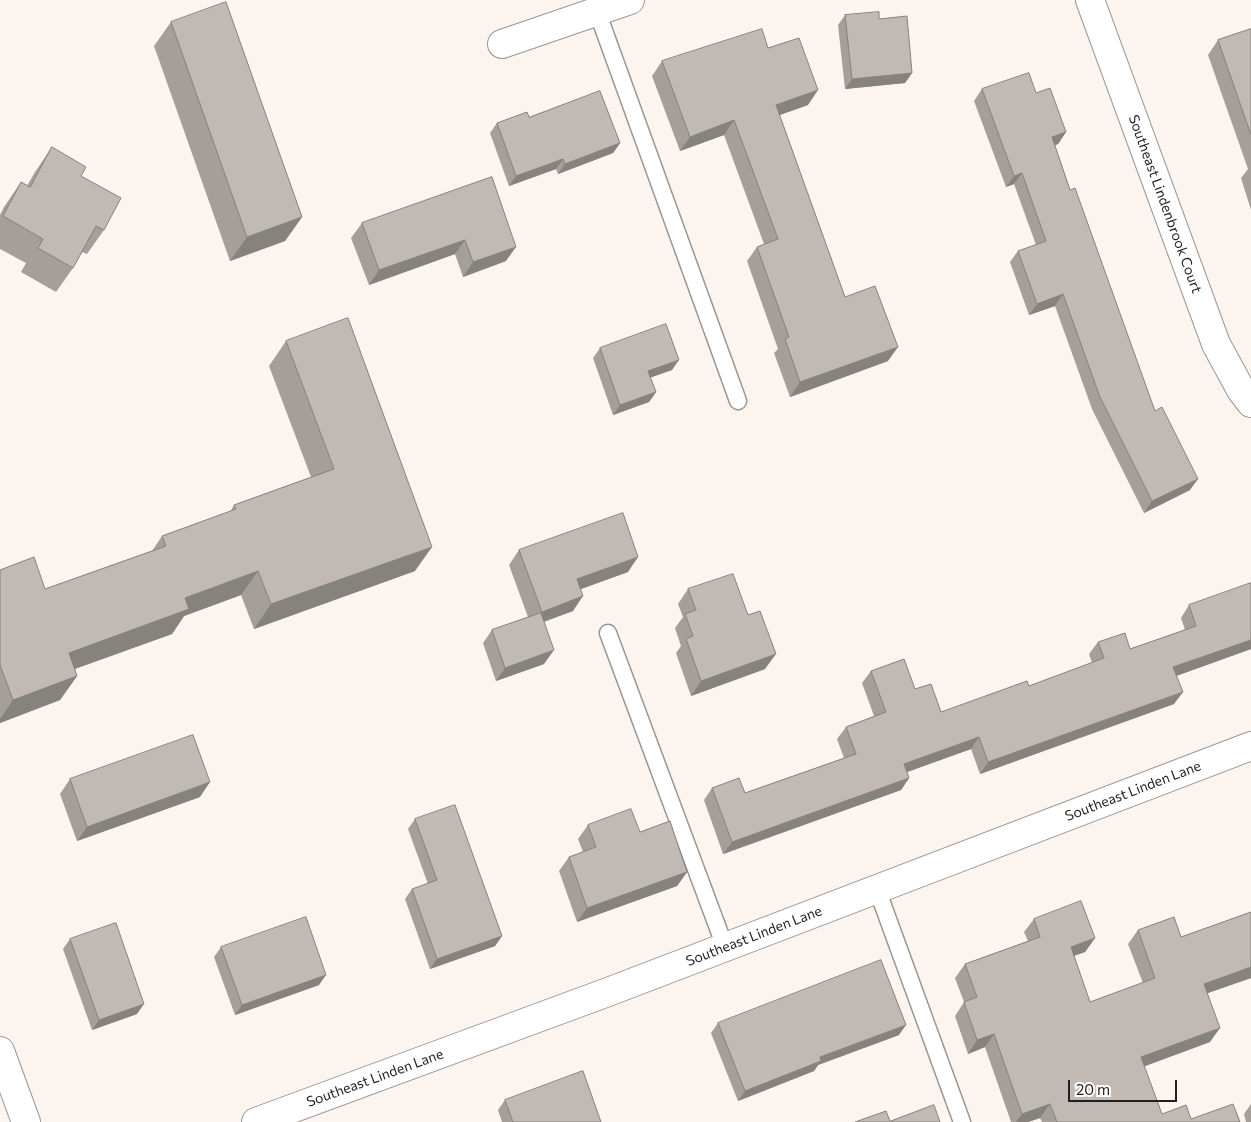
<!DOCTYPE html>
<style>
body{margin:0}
#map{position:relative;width:1251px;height:1122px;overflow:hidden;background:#fcf4ef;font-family:Commissioner,sans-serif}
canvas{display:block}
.scale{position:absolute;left:1068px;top:1080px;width:109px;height:22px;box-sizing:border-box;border:2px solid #211e1c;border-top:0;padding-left:6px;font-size:15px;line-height:18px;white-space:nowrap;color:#211e1c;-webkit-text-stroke:4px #fff;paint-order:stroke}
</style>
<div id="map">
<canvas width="1251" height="1122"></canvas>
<div class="scale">20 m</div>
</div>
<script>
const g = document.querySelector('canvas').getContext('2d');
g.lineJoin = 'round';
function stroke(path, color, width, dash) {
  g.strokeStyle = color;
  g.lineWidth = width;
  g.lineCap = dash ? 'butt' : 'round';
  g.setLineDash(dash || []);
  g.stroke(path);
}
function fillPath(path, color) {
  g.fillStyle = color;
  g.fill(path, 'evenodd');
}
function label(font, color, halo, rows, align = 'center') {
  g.font = font + ' Commissioner,sans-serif';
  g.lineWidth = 4;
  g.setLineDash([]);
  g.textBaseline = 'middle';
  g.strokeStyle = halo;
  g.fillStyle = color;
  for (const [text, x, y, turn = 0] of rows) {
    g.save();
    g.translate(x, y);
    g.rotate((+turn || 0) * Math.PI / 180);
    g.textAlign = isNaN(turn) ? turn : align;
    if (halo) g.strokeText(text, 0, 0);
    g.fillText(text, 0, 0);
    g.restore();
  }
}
const lane = new Path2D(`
 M597 11 738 401
 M608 633 725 947
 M877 889 962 1122`);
const street = new Path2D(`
 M1090 0 1216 344 1241 390 1251 403
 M502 44 630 0
 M256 1122 608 992 1251 746`);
const secondary = new Path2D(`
 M0 1051 26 1122`);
stroke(lane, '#9c9590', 19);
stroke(street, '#9c9590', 30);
stroke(secondary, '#9c9590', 30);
stroke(lane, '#fff', 16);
stroke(street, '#fff', 28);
stroke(secondary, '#fff', 28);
fillPath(new Path2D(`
 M845 15 879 19 912 73 905 83 845 89 838 25Z
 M171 22 302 217 285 241 230 261 154 46Z
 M1251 29V210L1241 178 1248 169 1208 55 1218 40Z
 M768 48 808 105 779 115 845 297 888 361 790 397 774 353 778 349 747 261 757 247 764 244 724 135 680 151 652 76 662 61Z
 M982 89 1036 93 1066 132 1058 144 1055 145 1070 190 1155 411 1190 490 1144 513 1092 409 1055 306 1029 315 1010 262 1018 251 1036 245 1014 184 1006 187 974 101Z
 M529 117 620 143 613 153 558 174 556 169 509 186 490 133 497 123Z
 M52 147 81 176 104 230 87 254 82 252 73 268 56 292 21 272 26 263 0 249V215L4 207 21 182 27 186 35 172Z
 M492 177 506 261 463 277 455 254 369 285 351 238 362 223Z
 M286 341 415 571 254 629 241 595 184 616 172 634 75 669 77 676 60 700 0 723V570L45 589 152 551 162 536 230 512 234 505 311 477 269 366Z
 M600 348 672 370 650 377 656 392 649 402 613 415 593 358Z
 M519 550 628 572 581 589 573 611 544 622V664L496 681 483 643 492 630 528 617 509 565Z
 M688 589 765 669 691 696 676 653 681 646 675 628 683 617 678 604Z
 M1189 605 1251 649 1176 676 1174 704 980 774 971 749 907 772 909 778 901 790 723 854 704 800 712 788 745 793 844 758 837 739 846 727 874 716 862 683 871 671 915 689 941 712 1029 686 1092 663 1089 654 1098 642 1130 649 1185 630 1181 618Z
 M70 779 200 797 77 841 60 794Z
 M415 819 502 936 495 946 430 969 405 899 412 889 428 884 408 829Z
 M588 825 640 832 687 872 677 886 577 922 559 871 569 857 583 852 578 839Z
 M1251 912V978L1207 993 1210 1042 1144 1066 1162 1114 1191 1119 1240 1122H1042L1040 1118 1028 1122H1011L985 1047 968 1054 955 1016 964 1002 955 978 965 964 1028 941 1024 932 1034 919 1095 938 1085 952 1074 956 1090 1002 1143 983 1128 944 1138 930 1181 937Z
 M70 939 137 1014 92 1030 63 949Z
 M221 947 319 985 235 1015 214 957Z
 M718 1023 899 1035 818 1065 814 1071 738 1101 711 1033Z
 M505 1100 601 1122H502L498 1110Z
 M1251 1104V1122H1246L1244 1114Z`), '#a59f9b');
fillPath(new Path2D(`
 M912 73 905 83 845 89 852 79Z
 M818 90 808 105 766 120 776 105Z
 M734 120 724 135 680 151 690 137Z
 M1066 132 1058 144 1044 149 1052 137Z
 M620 143 613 153 558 174 565 164Z
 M563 159 556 169 509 186 516 176Z
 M1022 173 1014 184 1006 187 1014 176Z
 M302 217 285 241 230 261 247 237Z
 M465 240 455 254 369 285 379 270Z
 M516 247 506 261 463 277 473 262Z
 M1063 294 1055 306 1029 315 1037 304Z
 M898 347 888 361 790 397 800 382Z
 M679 360 672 370 641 381 648 371Z
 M656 392 649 402 613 415 620 405Z
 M1198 479 1190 490 1144 513 1152 501Z
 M432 547 415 571 254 629 271 604Z
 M638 557 628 572 567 594 577 579Z
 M258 571 241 595 184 616 172 634 52 677 69 653 185 598Z
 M583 596 573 611 531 626 542 612Z
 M1251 640V649L1165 680 1173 667Z
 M554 650 544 664 496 681 505 668Z
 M776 654 765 669 691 696 701 681Z
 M77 676 60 700 0 723V719L13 700Z
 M1183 692 1174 704 980 774 988 762Z
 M979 737 971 749 896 776 904 764Z
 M909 778 901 790 723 854 732 842Z
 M210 782 200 797 77 841 87 827Z
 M687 872 677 886 577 922 587 908Z
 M502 936 495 946 430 969 437 959Z
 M1095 938 1085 952 1061 960 1071 947Z
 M1251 967V978L1194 998 1204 984Z
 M326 975 319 985 235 1015 242 1005Z
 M144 1004 137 1014 92 1030 99 1020Z
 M906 1025 899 1035 818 1065 814 1071 738 1101 745 1091 820 1057Z
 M1220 1028 1210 1042 1132 1071 1141 1057Z
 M994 1034 985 1047 968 1054 977 1040Z
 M1050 1104 1040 1118 1028 1122H1016L1022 1114Z`), '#86827e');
const building = new Path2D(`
 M226 2 302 217 247 237 171 22Z
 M879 12V19L907 16 912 73 852 79 845 15Z
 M762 29 768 48 799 38 818 90 776 105 845 297 875 286 898 347 800 382 785 339 789 337 757 247 778 239 734 120 690 137 662 61Z
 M1251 29V135L1218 40Z
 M1029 73 1036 93 1050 88 1066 132 1052 137 1070 190 1075 188 1155 411 1162 407 1198 479 1152 501 1100 397 1063 294 1037 304 1018 251 1046 241 1022 173 1014 176 982 89Z
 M600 91 620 143 565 164 563 159 516 176 497 123 527 112 529 117Z
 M52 147 86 167 81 176 121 198 104 230 96 226 73 268 38 248 43 239 3 216 21 182 30 187Z
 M492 177 516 247 473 262 465 240 379 270 362 223Z
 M348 318 432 547 271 604 258 571 185 598 189 609 69 653 77 676 13 700 0 665V570L34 557 45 589 166 546 162 536 236 509 234 505 334 469 286 341Z
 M666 324 679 360 648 371 656 392 620 405 600 348Z
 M623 513 638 557 577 579 583 596 542 612 519 550Z
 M733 574 748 615 760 611 776 654 701 681 686 639 693 636 685 614 696 610 688 589Z
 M1251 583V640L1173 667 1183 692 988 762 979 737 904 764 909 778 732 842 712 788 739 778 745 793 856 754 846 727 886 712 871 671 904 659 915 689 931 684 941 712 1027 681 1029 686 1104 658 1098 642 1125 633 1130 649 1196 626 1189 605Z
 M541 613 554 650 505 668 492 630Z
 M193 735 210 782 87 827 70 779Z
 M455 805 502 936 437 959 412 889 437 880 415 819Z
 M631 809 640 832 670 821 687 872 587 908 569 857 596 847 588 825Z
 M1081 901 1095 938 1071 947 1090 1002 1155 978 1138 930 1174 917 1181 937 1251 912V967L1204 984 1220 1028 1141 1057 1162 1114 1186 1105 1191 1119 1233 1104 1240 1122H1057L1050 1104 1022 1114 994 1034 977 1040 964 1002 977 997 965 964 1040 937 1034 919Z
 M306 917 326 975 242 1005 221 947Z
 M116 923 144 1004 99 1020 70 939Z
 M881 960 906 1025 820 1057 821 1061 745 1091 718 1023Z
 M583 1071 601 1122H513L505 1100Z
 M934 1105 940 1122H855L886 1111 890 1121Z`);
fillPath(building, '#c0b9b4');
stroke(building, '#86827e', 1);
label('14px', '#211e1c', '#fff', [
 ["Southeast Lindenbrook Court",1165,204,70],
 ["Southeast Linden Lane",1133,791,-21],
 ["Southeast Linden Lane",754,936,-21],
 ["Southeast Linden Lane",375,1078,-20]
]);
</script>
